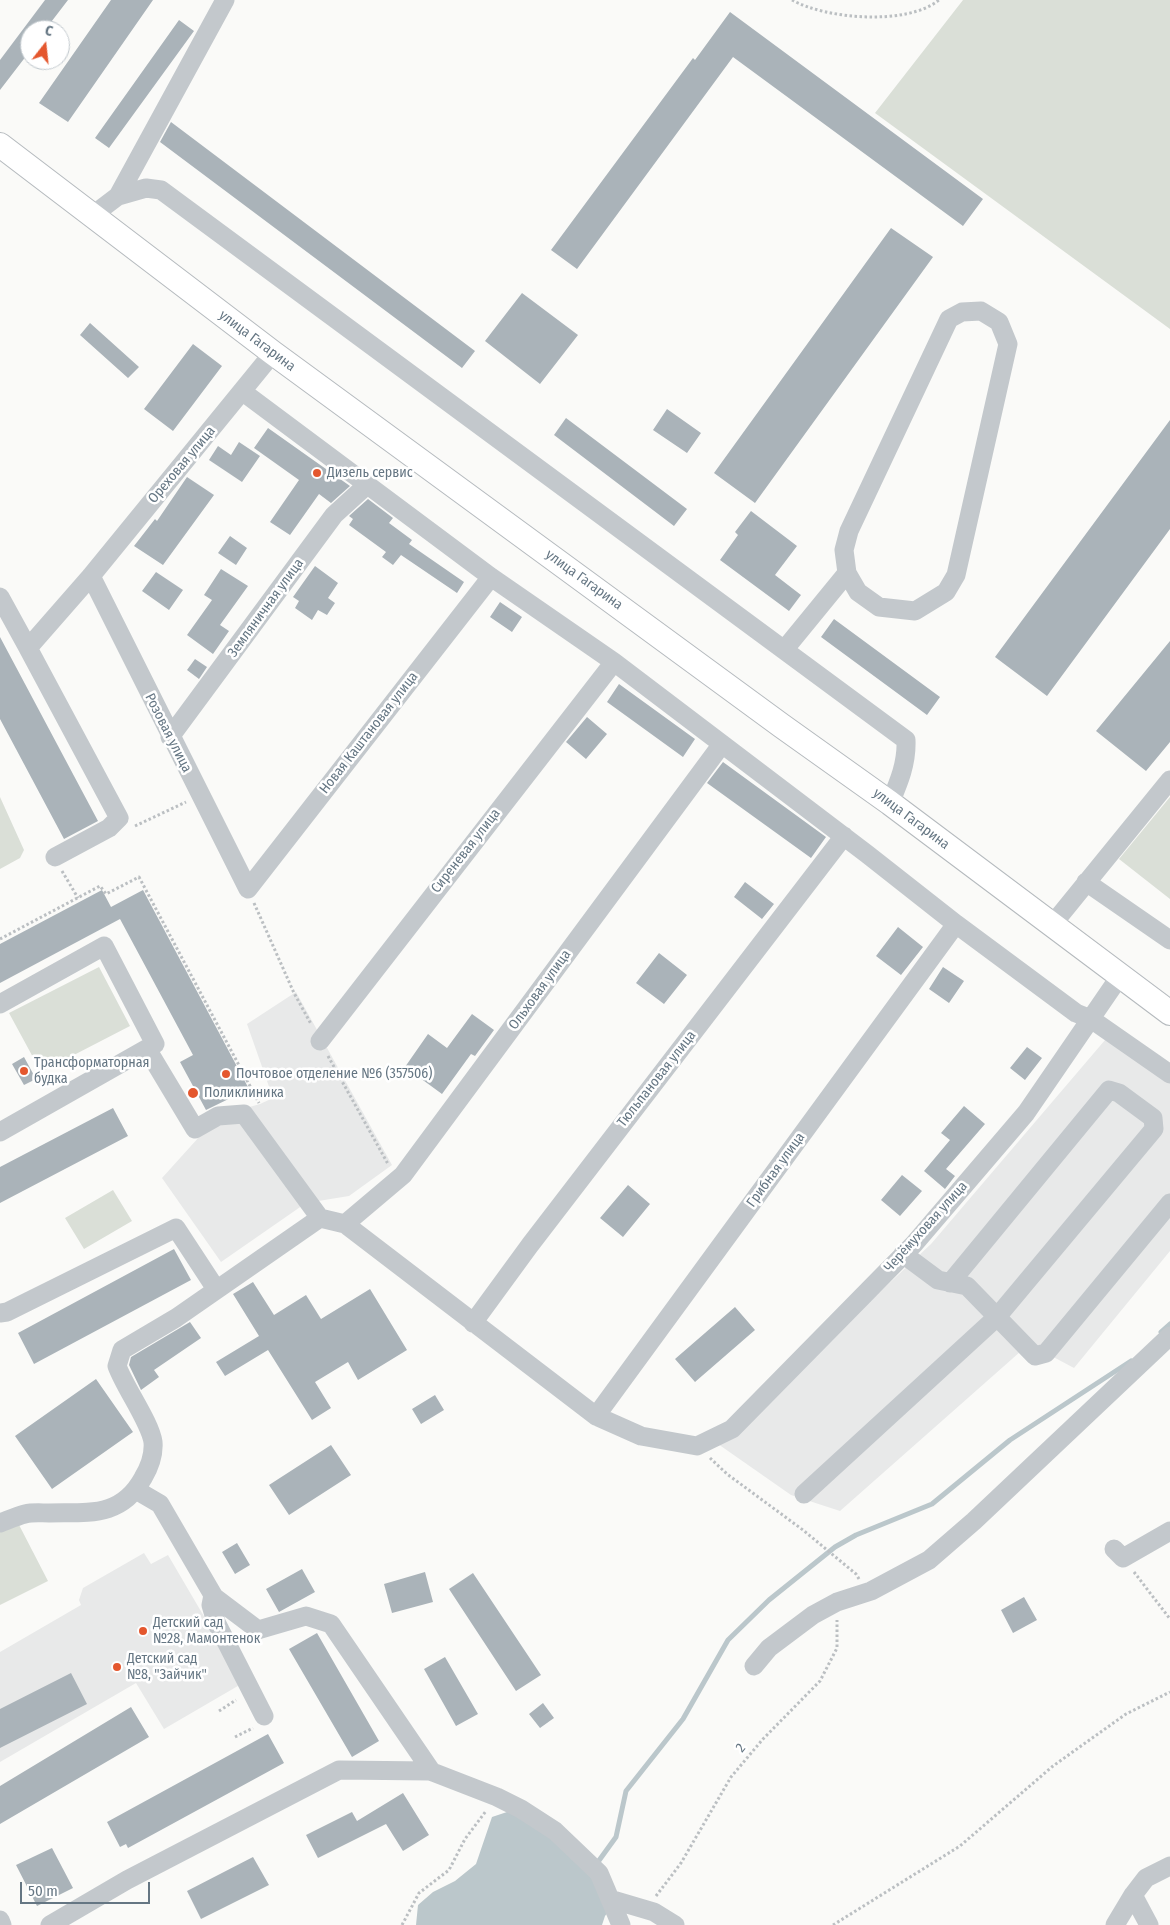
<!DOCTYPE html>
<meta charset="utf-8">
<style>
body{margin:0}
#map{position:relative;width:1170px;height:1925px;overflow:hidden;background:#fafaf8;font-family:"Fira Sans Condensed",sans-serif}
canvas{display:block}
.north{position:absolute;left:20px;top:20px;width:50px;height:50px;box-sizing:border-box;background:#fff;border:1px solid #c1c8cd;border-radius:50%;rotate:16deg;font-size:14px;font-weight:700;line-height:20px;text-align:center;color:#657683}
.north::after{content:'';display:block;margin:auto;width:18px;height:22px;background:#e4572e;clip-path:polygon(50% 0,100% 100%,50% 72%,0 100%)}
.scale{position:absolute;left:20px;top:1882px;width:130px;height:22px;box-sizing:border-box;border:2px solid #657683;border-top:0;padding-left:6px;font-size:15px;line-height:18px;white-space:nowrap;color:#657683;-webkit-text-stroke:4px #fff;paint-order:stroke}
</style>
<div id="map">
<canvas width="1170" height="1925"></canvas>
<div class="north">С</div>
<div class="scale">50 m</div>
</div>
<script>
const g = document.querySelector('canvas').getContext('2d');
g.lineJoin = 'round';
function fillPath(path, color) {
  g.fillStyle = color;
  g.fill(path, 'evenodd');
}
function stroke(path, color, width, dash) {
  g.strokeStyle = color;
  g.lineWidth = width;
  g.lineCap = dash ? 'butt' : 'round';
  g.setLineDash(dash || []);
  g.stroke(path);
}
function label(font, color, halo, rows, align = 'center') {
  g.font = font + ' "Fira Sans Condensed",sans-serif';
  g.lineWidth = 5;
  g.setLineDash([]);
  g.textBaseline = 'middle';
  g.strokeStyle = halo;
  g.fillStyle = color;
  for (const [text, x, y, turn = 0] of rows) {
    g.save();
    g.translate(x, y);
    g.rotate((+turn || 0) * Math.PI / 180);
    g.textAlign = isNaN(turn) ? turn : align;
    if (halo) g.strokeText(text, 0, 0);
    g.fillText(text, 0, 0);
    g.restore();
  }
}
fillPath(new Path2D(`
 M296 992 392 1165 349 1196 306 1203 221 1262 162 1178 218 1116 260 1104 273 1098 247 1024Z
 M1111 1033 1170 1078V1251L1074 1368 1029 1344 840 1511 791 1495 718 1444 931 1244Z
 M144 1553 151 1564 168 1555 243 1683 164 1729 136 1683 0 1762V1652L81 1605 79 1600 83 1588Z`), '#e8e9e9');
fillPath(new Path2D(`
 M963 0H1170V329L875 113Z
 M0 797 24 850 20 858 0 869Z
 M1170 797V899L1119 859Z
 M99 967 130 1026 41 1072 9 1013Z
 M113 1190 132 1221 84 1249 65 1218Z
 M17 1521 48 1581 0 1605V1530Z`), '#dadfd7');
fillPath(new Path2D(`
 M513 1810 562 1842 618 1899 605 1916 602 1925H416L418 1905 433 1892 455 1881 476 1864 492 1817Z`), '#bbc7cb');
stroke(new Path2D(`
 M1161 1332 1170 1324
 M595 1866 616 1837 626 1791 683 1719 728 1640 769 1600 835 1547 856 1535 932 1504 1010 1440 1131 1361`), '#bbc7cb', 5);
fillPath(new Path2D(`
 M45 0H68L45 30H30V51L0 90V60Z
 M111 0H153L68 122 39 103Z
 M730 12 983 199 963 226 733 57 577 269 551 250 693 58 695 60Z
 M179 20 194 31 109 148 95 138Z
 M171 122 475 351 462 368 160 142Z
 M891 228 933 257 755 503 714 473Z
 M522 293 578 335 540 384 485 341Z
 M90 323 139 367 128 378 80 335Z
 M193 344 222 366 173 431 144 409Z
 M667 409 701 433 687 453 653 430Z
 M566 418 687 509 674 526 554 435Z
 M1170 420V529L1047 696 995 657Z
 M268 428 350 486 331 503 319 494 290 535 270 522 299 480 254 448Z
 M239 442 260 456 242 482 209 460 218 446 231 455Z
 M187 477 214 495 163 565 134 546 155 519 157 521Z
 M368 499 393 518 389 523 412 540 409 544 464 582 457 593 401 555 393 565 382 557 386 552 349 525 353 519 349 516Z
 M751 511 797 546 775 575 801 595 789 611 720 560 738 535 735 532Z
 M230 536 247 548 236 565 218 553Z
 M315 566 338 583 328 598 335 603 327 615 318 610 312 620 295 608 299 601 293 597Z
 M221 569 248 586 220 625 229 631 213 654 187 635 212 600 204 595Z
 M156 572 183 590 169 610 142 591Z
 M500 602 522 617 512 632 490 617Z
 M834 619 940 697 927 715 821 637Z
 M0 637 98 821 64 839 0 719Z
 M1170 641V742L1146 771 1096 731Z
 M195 659 207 667 199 679 187 670Z
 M619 684 695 739 683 757 607 702Z
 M587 717 607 734 586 759 566 742Z
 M723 762 826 837 811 858 707 783Z
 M745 882 774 904 762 919 734 897Z
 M102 890 111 907 143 890 249 1089 206 1110 180 1062 193 1055 120 919 0 983V944Z
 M898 927 923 947 901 975 876 956Z
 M659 953 687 975 664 1004 636 983Z
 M943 967 964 981 949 1003 929 989Z
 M472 1014 494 1030 475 1056 471 1054 442 1094 405 1067 428 1034 447 1048Z
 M1027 1047 1042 1058 1025 1080 1010 1068Z
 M24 1057 36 1079 24 1085 12 1064Z
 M964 1106 985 1124 946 1169 955 1176 945 1189 924 1171 950 1140 941 1133Z
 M113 1108 128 1136 0 1203V1167Z
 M902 1175 922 1191 900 1216 881 1200Z
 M628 1185 650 1204 623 1237 600 1218Z
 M174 1249 191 1280 34 1364 18 1333Z
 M253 1282 274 1315 306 1295 321 1319 370 1289 407 1350 358 1380 348 1362 315 1382 331 1408 312 1420 268 1350 225 1376 216 1362 259 1336 233 1294Z
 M735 1307 755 1330 695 1382 675 1359Z
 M190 1322 201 1338 154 1370 159 1377 141 1390 129 1365 131 1357Z
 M96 1379 133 1432 52 1489 15 1436Z
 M435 1395 444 1410 421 1424 412 1409Z
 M331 1445 351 1475 289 1515 269 1485Z
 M237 1543 250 1565 235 1574 222 1552Z
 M302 1569 315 1592 279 1612 266 1589Z
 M425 1572 433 1602 392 1613 384 1584Z
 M473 1573 541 1675 516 1691 449 1589Z
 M1024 1597 1037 1620 1013 1633 1001 1610Z
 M317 1633 379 1741 352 1757 289 1649Z
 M445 1657 478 1714 456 1726 424 1669Z
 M71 1673 87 1704 0 1748V1709Z
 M543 1703 554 1718 540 1728 529 1714Z
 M131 1707 149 1737 0 1824V1786Z
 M268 1734 284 1763 128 1848 126 1844 120 1847 107 1822Z
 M403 1793 429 1835 403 1851 386 1824 318 1858 306 1835 352 1812 357 1821Z
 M52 1848 73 1888 37 1906 16 1865Z
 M253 1857 269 1885 201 1919 187 1891Z`), '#aab3b9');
const major = new Path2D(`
 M0 145 273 353 782 726 890 803 1170 1013`);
stroke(major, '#b5babe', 26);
stroke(new Path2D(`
 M792 0C826 19 907 26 939 0
 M135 826 186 802
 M62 871 78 898
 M254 903 294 993 311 1024
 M0 939 100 886 106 894 139 877 259 1103
 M328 1056 388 1164
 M710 1458 727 1474 803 1530 856 1574 859 1579
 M1134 1572 1170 1619
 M219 1711 236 1700
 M235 1737 253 1728
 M656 1896 681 1863 731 1777 763 1739 820 1681 837 1648V1620
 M402 1925 419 1893 449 1870 465 1839 486 1811
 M833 1925 960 1846 1053 1766 1126 1714 1170 1692`), '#bbbfc2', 3, [2.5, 2.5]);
stroke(new Path2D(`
 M118 196 146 188 161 190 906 740C907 763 899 782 890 803
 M93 215 118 196 225 0
 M243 392 491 577 614 662 867 854 956 924 1076 1013 1091 1019 1170 1074
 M91 576 248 889 491 577
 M0 597 28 648 91 576 273 353
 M28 648 119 818 109 828 55 857
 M784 650 847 573 844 550 849 531 949 319 962 312 981 311 999 322 1008 344 956 575 946 592 915 611 879 607 858 592 847 573
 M170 737 334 515 368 484
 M1086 882 1170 940
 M1052 925 1170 780
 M0 1004 104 946 155 1044
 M320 1041 614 662
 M0 1132 155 1044 147 1049 195 1129 218 1116 244 1114 320 1218
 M345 1224 403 1175 722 744
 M903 1254 938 1280 967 1286 1035 1356 1046 1353 1170 1203
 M0 1313 7 1312 176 1228 216 1289
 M473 1323 530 1245 844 836
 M596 1416 956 924
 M136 1490 160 1504 213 1595 211 1605 216 1622 264 1716
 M804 1494 997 1317 1154 1129 1153 1118 1119 1093 1109 1090 950 1283
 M0 1523C8 1520 17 1516 25 1514 33 1512 41 1513 49 1513 88 1512 121 1518 143 1478 149 1468 154 1454 153 1442 150 1422 125 1388 117 1366L122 1350 176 1318 320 1218 345 1224 596 1416 641 1436 697 1446 732 1429 914 1244 1026 1113 1120 976
 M1114 1549 1123 1558 1170 1531
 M213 1596 258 1630 306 1616 331 1624 432 1772
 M754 1666 769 1648 813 1615 837 1602 871 1591 929 1560 974 1521 1170 1336
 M1133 1895 1149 1925
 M610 1899 654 1912 675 1925
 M0 1920 2 1925
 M50 1925 127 1880 339 1770 430 1771 497 1797 521 1809 555 1831 599 1873 621 1925
 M1115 1925 1133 1895 1146 1878 1170 1866`), '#c3c8cc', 19);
stroke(major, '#fff', 24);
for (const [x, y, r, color] of [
 [317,473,5,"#e4572e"],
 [24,1071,5,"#e4572e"],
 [226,1074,5,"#e4572e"],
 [193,1093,6,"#e4572e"],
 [143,1631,5,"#e4572e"],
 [117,1667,5,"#e4572e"]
]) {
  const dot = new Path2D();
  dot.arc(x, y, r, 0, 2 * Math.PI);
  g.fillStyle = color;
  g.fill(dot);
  stroke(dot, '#fff', 2);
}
label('14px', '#657683', '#fff', [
 ["улица Гагарина",257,341,37],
 ["Ореховая улица",182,465,-50],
 ["улица Гагарина",584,580,36],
 ["Земляничная улица",266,608,-54],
 ["Розовая улица",168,733,63],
 ["Новая Каштановая улица",369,733,-52],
 ["улица Гагарина",911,819,37],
 ["Сиреневая улица",466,851,-52],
 ["Ольховая улица",540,990,-54],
 ["Тюльпановая улица",657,1079,-52],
 ["Грибная улица",776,1170,-54],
 ["Черёмуховая улица",926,1227,-48],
 ["2",741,1748,-50]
]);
label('14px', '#657683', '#fff', [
 ["Дизель сервис",327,473],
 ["Трансформаторная",34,1063],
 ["будка",34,1079],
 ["Почтовое отделение №6 (357506)",236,1074],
 ["Поликлиника",204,1093],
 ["Детский сад",153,1623],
 ["№28, Мамонтенок",153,1639],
 ["Детский сад",127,1659],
 ["№8, \"Зайчик\"",127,1675]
], 'left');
</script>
